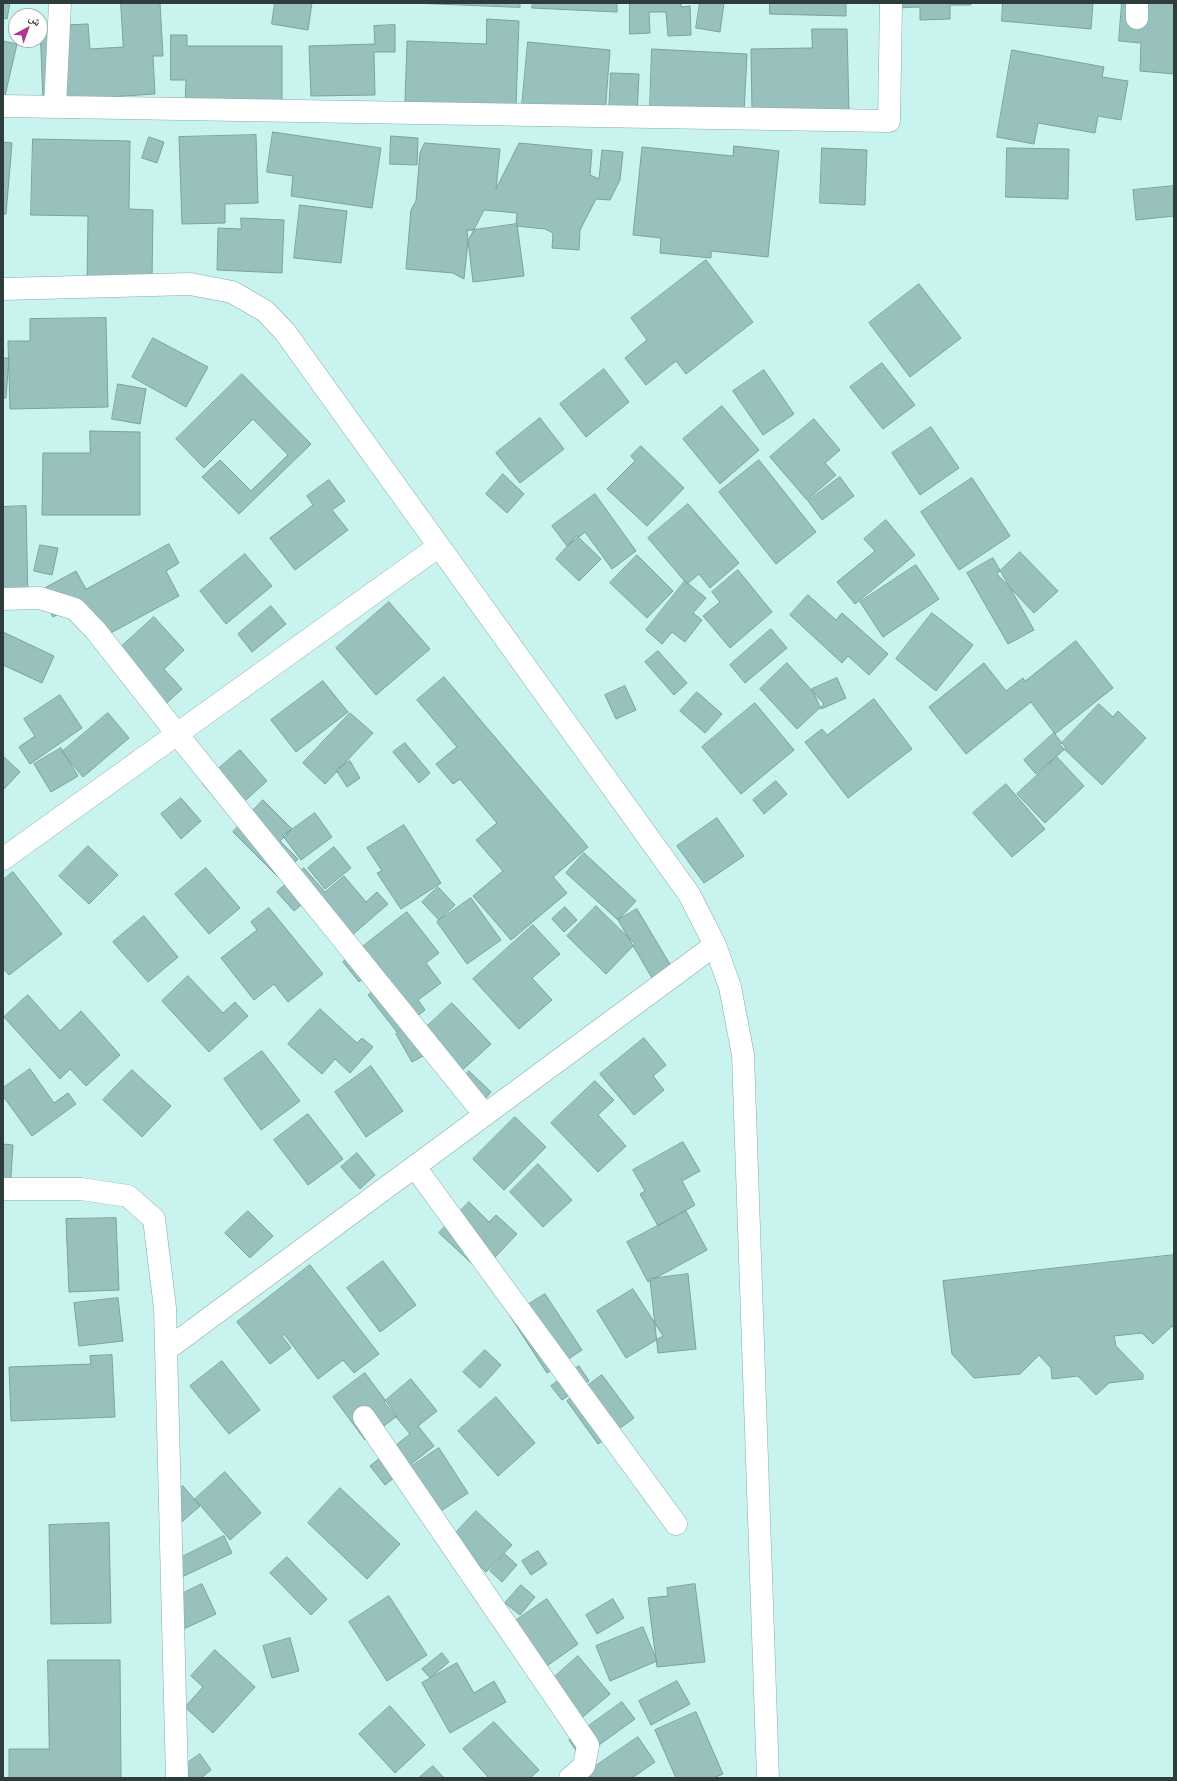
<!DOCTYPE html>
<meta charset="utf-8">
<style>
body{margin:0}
#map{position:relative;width:1177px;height:1781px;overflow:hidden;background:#c9f3ef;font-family:"Archivo Narrow","Noto Naskh Arabic",sans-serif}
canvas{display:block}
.frame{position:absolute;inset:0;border:4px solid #2d3d3c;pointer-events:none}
.north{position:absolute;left:8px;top:8px;width:40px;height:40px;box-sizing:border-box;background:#fff;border:1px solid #abb1b1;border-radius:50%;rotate:41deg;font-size:11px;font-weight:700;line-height:16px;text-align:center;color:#2d3d3c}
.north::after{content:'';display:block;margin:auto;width:14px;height:18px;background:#af388e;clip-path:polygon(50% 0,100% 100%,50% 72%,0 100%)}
</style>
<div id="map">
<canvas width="1177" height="1781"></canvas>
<div class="frame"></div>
<div class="north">ش</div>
</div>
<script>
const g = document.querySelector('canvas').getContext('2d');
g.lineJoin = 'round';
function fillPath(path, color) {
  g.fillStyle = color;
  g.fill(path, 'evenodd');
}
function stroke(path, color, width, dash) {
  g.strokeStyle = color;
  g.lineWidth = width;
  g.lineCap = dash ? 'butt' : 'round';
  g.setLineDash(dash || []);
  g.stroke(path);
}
const building = new Path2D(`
 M3 3H10L7 19 3 18Z
 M121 3H160L163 56H153L155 94 43 101 40 26 88 24 90 49 123 47Z
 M275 3H312L308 30 272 24Z
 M412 3H520V7Z
 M533 3H617V12L532 8Z
 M630 3H681V7L690 6 691 35 668 36 666 12H649L650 33 630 34Z
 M700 3H724L720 32 696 28Z
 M770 3H846V16L770 14Z
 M897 3H971V5H950V19L920 20V7L897 8Z
 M1003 3H1093L1091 29 1002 21Z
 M1122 3H1174V74L1140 71 1141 43 1119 41Z
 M487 19 519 21 516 106 405 102 407 41 486 44Z
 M395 25V52H374L375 95 311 96 309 46 375 44 374 26Z
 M812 29H847L849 111 752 112 751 49 812 48Z
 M171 35H187V46H282V106L185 105 186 80H171Z
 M3 41 17 44 4 100H3Z
 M528 42 610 50 605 114 522 106Z
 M652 49 747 54 744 112 650 107Z
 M1012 50 1104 67 1102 77 1128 81 1121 120 1098 116 1095 133 1038 123 1034 144 997 137Z
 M611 73 639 74 637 115 609 113Z
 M273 132 381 148 372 208 291 196 293 176 267 172Z
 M256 135 258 203 225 204V223L182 224 179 137Z
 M391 136 418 138 417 165 390 164Z
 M149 137 164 142 157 163 142 158Z
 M33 139 130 141 129 209 153 210 152 281H87L88 216 31 215Z
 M3 142 12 143 6 214H3Z
 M425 143 500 149 496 189 519 143 592 150 590 175 599 179 602 150 623 152 620 180 610 200 596 199 580 230 579 250 552 248 553 233 545 229 516 226 517 213 484 210 468 241 464 279 453 273 406 269 411 210 416 201 420 153Z
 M734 146 779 151 768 257 711 251V258L660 253 661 238 633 235 642 147 733 156Z
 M822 148 867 150 865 205 820 203Z
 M1007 148 1069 149 1068 199 1006 197Z
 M1174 186V216L1136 220 1133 190Z
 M300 205 347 211 341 263 294 258Z
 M241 218 284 220 282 273 217 270 218 228 241 229Z
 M517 224 524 276 473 282 467 231Z
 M706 260 753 322 686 374 676 361 646 385 625 358 647 340 631 318Z
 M919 284 961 338 910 377 869 323Z
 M106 318 108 407 10 409 8 341H30V319Z
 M153 338 208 367 186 407 132 377Z
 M3 358H9L6 398H3Z
 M882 363 915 405 883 429 850 387Z
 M604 369 629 402 586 437 560 404Z
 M764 370 794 414 763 435 733 391Z
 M242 374 311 444 239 514 202 477 220 460 251 491 288 455 253 419 204 468 176 439Z
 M118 384 146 389 140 424 112 419Z
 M722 406 759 450 720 484 683 439Z
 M540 418 564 449 520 483 496 453Z
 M814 419 840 450 825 463 836 475 807 500 770 457Z
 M931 427 959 468 920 495 892 453Z
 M90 431 140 432V515H42L43 453H90Z
 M641 446 684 488 647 526 607 489 635 461 631 456Z
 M759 460 816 532 776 564 719 492Z
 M503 474 524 494 507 513 486 494Z
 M840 477 854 496 822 520 808 501Z
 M972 478 1010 536 959 570 921 512Z
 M329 480 345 501 332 510 348 530 295 570 270 538 313 505 307 496Z
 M595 494 636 551 612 569 585 532 567 546 552 526Z
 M688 504 739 563 710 588 699 574 687 584 648 538Z
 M26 506 28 600H3V507Z
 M886 520 915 555 855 604 837 582 875 551 864 539Z
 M577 536 601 559 579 581 556 559Z
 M169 544 179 563 166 571 179 596 94 642 74 606 53 617 39 591 76 571 86 589Z
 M40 545 58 548 52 575 34 571Z
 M1020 552 1058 591 1034 613 997 574Z
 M245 554 272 586 226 624 200 591Z
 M637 555 673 591 647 618 610 583Z
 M993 558 1034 630 1008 644 967 573Z
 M916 565 939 599 883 637 860 602Z
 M738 570 772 612 730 648 703 616 720 602 712 592Z
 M685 581 706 598 693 613 702 620 685 642 672 632 662 644 646 630Z
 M808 595 836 620 842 613 888 654 869 675 848 656 842 663 790 615Z
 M389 602 430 649 376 695 336 648Z
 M271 606 286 624 252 652 238 634Z
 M932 613 973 645 936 691 896 659Z
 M154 617 184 650 164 669 182 689 159 710 111 656Z
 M771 629 787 648 745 683 730 665Z
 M3 632 54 656 42 683 3 665Z
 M1076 641 1113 688 1055 734 1031 702 966 754 929 707 984 663 1006 691 1023 678 1025 681Z
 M658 651 687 683 674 695 645 662Z
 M787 663 824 704 797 729 760 689Z
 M444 677 588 847 553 877 567 893 511 940 473 896 503 871 476 840 497 823 460 779 453 784 436 764 457 747 417 700Z
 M837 678 846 698 821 709 812 689Z
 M323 681 348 712 296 752 271 720Z
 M625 686 636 710 616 719 605 695Z
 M697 692 722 714 705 733 680 711Z
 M60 695 82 728 30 764 19 747 35 736 24 719Z
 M874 699 912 749 848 798 805 742 822 729 827 735Z
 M755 703 794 750 741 794 702 747Z
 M1099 704 1113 717 1118 711 1146 738 1102 785 1060 745Z
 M108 713 129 738 83 777 62 752Z
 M350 713 373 733 325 784 303 763Z
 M1054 733 1066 748 1036 774 1024 760Z
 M405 743 430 773 419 783 393 752Z
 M61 748 78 776 51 792 34 764Z
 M240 750 267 781 229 815 202 783Z
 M3 756 20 772 3 790Z
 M1057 757 1084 786 1045 823 1017 794Z
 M350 761 360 778 347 787 336 770Z
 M776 781 787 794 764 814 753 800Z
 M1006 784 1045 829 1012 857 973 813Z
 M181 798 201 821 181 839 161 814Z
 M263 800 292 829 280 841 298 859 279 878 233 832Z
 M315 813 332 837 301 860 283 836Z
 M717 818 744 856 704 883 677 846Z
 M404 825 441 883 401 909 377 873 382 871 367 848Z
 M88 846 118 875 89 904 59 876Z
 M334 847 351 868 325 889 308 868Z
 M584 853 636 901 618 920 566 873Z
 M206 868 240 908 209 934 175 894Z
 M304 868 325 892 344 876 366 902 377 892 388 904 343 943 306 901 294 911 277 892Z
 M13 872 62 934 9 975 3 968V880Z
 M438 887 455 905 439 920 422 902Z
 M471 898 501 940 467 964 437 922Z
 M596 906 635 944 606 974 567 936Z
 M565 907 577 920 564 932 552 919Z
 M269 908 323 974 288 1002 274 984 254 1000 221 958 257 930 251 922Z
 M637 909 671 966 652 978 618 920Z
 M407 912 439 953 426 963 441 983 418 1000 425 1010 397 1032 368 995 389 978 379 966 359 982 343 962Z
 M144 916 178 957 148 982 113 942Z
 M533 925 560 954 532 978 552 1000 519 1029 473 979Z
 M188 976 223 1013 235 1002 248 1016 209 1052 162 1001Z
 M28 995 60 1031 81 1011 120 1055 86 1086 70 1069 60 1079 4 1017Z
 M452 1003 491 1044 459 1073 421 1032Z
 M320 1009 357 1043 362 1038 373 1047 350 1073 335 1059 322 1074 288 1044Z
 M407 1028 423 1056 412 1062 396 1034Z
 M644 1038 666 1065 653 1076 664 1090 634 1115 600 1074Z
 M262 1051 300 1101 261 1130 224 1079Z
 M371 1066 403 1111 366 1137 335 1092Z
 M30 1069 54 1103 68 1093 76 1104 32 1136 3 1096V1088Z
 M132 1070 171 1106 142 1137 103 1100Z
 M469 1071 491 1092 475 1110 453 1089Z
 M595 1081 614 1100 598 1115 626 1146 598 1172 551 1123Z
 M308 1114 343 1159 308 1185 274 1140Z
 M515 1117 546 1147 504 1190 473 1159Z
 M683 1142 700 1171 682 1181 695 1205 658 1226 640 1194 645 1191 633 1170Z
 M3 1144 13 1145 10 1191 3 1190Z
 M357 1153 375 1175 360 1189 341 1167Z
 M538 1164 572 1200 543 1227 510 1192Z
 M469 1202 489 1222 496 1215 517 1234 481 1272 439 1233Z
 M248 1211 273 1236 250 1258 225 1233Z
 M686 1211 707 1250 648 1282 627 1242Z
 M116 1218 119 1290 69 1292 66 1219Z
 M1174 1255V1326L1171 1327 1153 1344 1142 1333 1114 1336 1116 1346 1143 1374V1379L1109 1383 1096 1395 1078 1376 1052 1379 1051 1368 1039 1355 1020 1374 974 1378 952 1354 943 1281Z
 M383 1261 416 1305 380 1332 347 1288Z
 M310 1265 379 1354 354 1373 343 1360 318 1379 284 1334 282 1336 291 1348 270 1364 237 1322Z
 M688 1274 696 1349 658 1353 650 1279Z
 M633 1289 663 1336 626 1358 597 1311Z
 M545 1294 582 1350 547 1373 510 1316Z
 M118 1298 123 1341 79 1346 74 1303Z
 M485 1350 501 1365 480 1388 463 1372Z
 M112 1355 115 1417 11 1421 9 1367 91 1364 90 1356Z
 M222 1361 260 1410 229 1434 190 1386Z
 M579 1366 589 1381 562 1400 551 1386Z
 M365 1373 397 1416 365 1440 333 1397Z
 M602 1375 634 1418 598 1444 567 1401Z
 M411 1379 437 1411 418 1426 434 1446 385 1485 370 1466 410 1434 384 1402Z
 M496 1397 535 1443 498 1476 458 1431Z
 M439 1448 468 1493 432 1517 403 1472Z
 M225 1472 261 1513 230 1540 195 1499Z
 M183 1486 200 1506 176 1527 159 1506Z
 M340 1488 400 1544 367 1579 308 1523Z
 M476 1511 512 1545 486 1572 451 1538Z
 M109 1523 111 1623 51 1624 49 1525Z
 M224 1536 232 1553 182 1577 174 1561Z
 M538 1551 547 1564 531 1575 522 1561Z
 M505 1554 517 1565 502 1582 490 1571Z
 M287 1557 327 1599 311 1615 270 1573Z
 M202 1584 216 1614 177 1632 163 1603Z
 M695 1584 705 1662 657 1667 648 1598 668 1596 667 1588Z
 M521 1585 535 1597 520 1615 505 1603Z
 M389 1596 427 1655 387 1681 349 1622Z
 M547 1599 578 1644 544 1668 512 1623Z
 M613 1599 624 1618 597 1634 586 1615Z
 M643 1627 657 1661 610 1681 596 1646Z
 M290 1638 299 1671 272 1678 263 1646Z
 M215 1650 255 1687 213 1733 185 1707 203 1687 191 1676Z
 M442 1653 449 1662 430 1678 422 1669Z
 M578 1656 610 1694 572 1726 540 1690Z
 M48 1660H120L121 1778H9V1749H49Z
 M457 1663 474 1693 494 1681 506 1702 450 1733 422 1683Z
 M677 1681 690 1704 651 1725 639 1701Z
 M622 1702 635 1719 581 1758 569 1740Z
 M390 1706 425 1745 395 1773 359 1734Z
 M696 1712 723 1774 713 1778H676L655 1730Z
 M494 1722 539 1770 530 1778H489L463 1749Z
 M638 1737 655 1762 632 1778H591L587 1772Z
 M200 1754 211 1770 201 1778H186L179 1769Z
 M433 1766 444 1778H419Z`);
fillPath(building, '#98c1be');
stroke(building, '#7aa19e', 1);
const street = new Path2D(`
 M1137 3V18
 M3 106 889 121 891 3
 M55 107 60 3
 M3 289 190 284 232 292 265 311 285 332 689 894 715 945 730 987 743 1055 768 1778
 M3 599 40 598 75 609 96 631 177 734 485 1115
 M3 859 439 546
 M415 1167 676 1524
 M3 1189H81L128 1196 154 1219 165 1308 177 1778
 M166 1350 715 945
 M364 1417 588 1745 584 1766 570 1778`);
stroke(street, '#86adaa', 23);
stroke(street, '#fff', 22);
</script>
